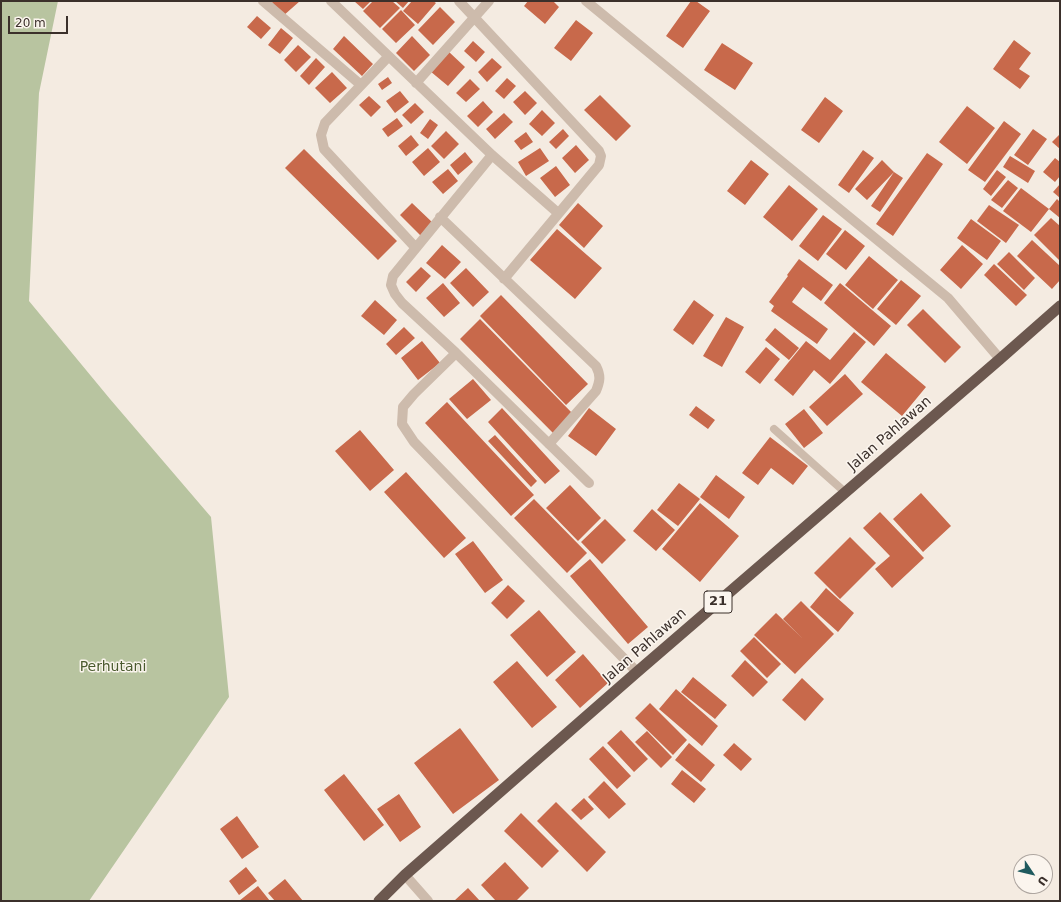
<!DOCTYPE html>
<style>
body{margin:0}
#map{position:relative;width:1061px;height:902px;overflow:hidden;background:#f4ebe1;font-family:"DejaVu Sans",sans-serif}
canvas{display:block}
.frame{position:absolute;inset:0;border:2px solid #3b302b;pointer-events:none}
.north{position:absolute;left:1013px;top:854px;width:40px;height:40px;box-sizing:border-box;background:#fbf5ee;border:1px solid #aea6a0;border-radius:50%;rotate:125deg;font-size:11px;font-weight:700;line-height:16px;text-align:center;color:#3b302b}
.north::after{content:'';display:block;margin:auto;width:14px;height:18px;background:#1f5a5e;clip-path:polygon(50% 0,100% 100%,50% 72%,0 100%)}
.scale{position:absolute;left:8px;top:16px;width:60px;height:18px;box-sizing:border-box;border:2px solid #3b302b;border-top:0;padding-left:5px;font-size:12px;line-height:14px;white-space:nowrap;color:#3b302b;-webkit-text-stroke:3px #fbf5ee;paint-order:stroke}
</style>
<div id="map">
<canvas width="1061" height="902"></canvas>
<div class="frame"></div>
<div class="north">U</div>
<div class="scale">20 m</div>
</div>
<script>
const g = document.querySelector('canvas').getContext('2d');
g.lineJoin = 'round';
function fillPath(path, color) {
  g.fillStyle = color;
  g.fill(path, 'evenodd');
}
function stroke(path, color, width, dash) {
  g.strokeStyle = color;
  g.lineWidth = width;
  g.lineCap = dash ? 'butt' : 'round';
  g.setLineDash(dash || []);
  g.stroke(path);
}
function label(font, color, halo, rows, align = 'center') {
  g.font = font + ' "DejaVu Sans",sans-serif';
  g.lineWidth = 3;
  g.setLineDash([]);
  g.textBaseline = 'middle';
  g.strokeStyle = halo;
  g.fillStyle = color;
  for (const [text, x, y, turn = 0] of rows) {
    g.save();
    g.translate(x, y);
    g.rotate((+turn || 0) * Math.PI / 180);
    g.textAlign = isNaN(turn) ? turn : align;
    if (halo) g.strokeText(text, 0, 0);
    g.fillText(text, 0, 0);
    g.restore();
  }
}
fillPath(new Path2D(`
 M1 1H58L39 93 29 301 110 399 211 517 229 697 89 901H1Z`), '#b8c4a0');
fillPath(new Path2D(`
 M271 1H300L283 16Z
 M354 1H371L363 9Z
 M373 1H392L400 8 380 28 363 11Z
 M395 1H409L403 8Z
 M412 1H433L436 3 418 24 403 11Z
 M528 1H553L559 7 545 24 524 6Z
 M691 1H696L710 11 683 48 666 36Z
 M440 7 455 22 433 45 418 30Z
 M401 10 415 25 396 43 382 29Z
 M257 16 271 28 261 39 247 27Z
 M576 20 593 33 571 61 554 48Z
 M281 28 293 38 280 54 268 45Z
 M344 36 373 64 362 76 333 49Z
 M412 36 430 55 414 71 396 53Z
 M1014 40 1031 53 1019 69 1030 76 1020 89 993 69Z
 M473 41 485 52 476 62 464 51Z
 M722 43 753 63 735 90 704 70Z
 M298 45 311 57 296 72 284 60Z
 M448 51 465 67 448 86 430 71Z
 M316 58 325 67 309 85 300 76Z
 M492 58 502 67 487 82 478 72Z
 M332 72 347 88 330 103 315 88Z
 M388 77 392 83 382 90 378 84Z
 M507 78 516 86 504 99 495 91Z
 M470 79 480 89 466 102 456 93Z
 M400 91 409 102 395 113 386 101Z
 M525 91 537 103 525 115 513 102Z
 M600 95 631 126 616 141 584 110Z
 M369 96 381 107 371 117 359 105Z
 M825 97 843 111 819 143 801 130Z
 M483 101 493 112 478 127 467 116Z
 M415 103 424 112 411 124 402 115Z
 M967 106 995 128 967 164 939 142Z
 M542 110 555 123 542 136 529 124Z
 M504 113 513 122 495 139 486 129Z
 M397 118 403 126 388 137 382 129Z
 M430 119 438 125 428 139 420 133Z
 M1004 121 1021 134 985 182 968 170Z
 M563 129 569 136 556 149 549 142Z
 M1033 129 1047 139 1028 165 1014 155Z
 M446 131 459 144 444 159 431 146Z
 M526 132 533 142 521 150 514 141Z
 M1060 134V149L1052 142Z
 M411 135 419 145 406 156 398 146Z
 M576 145 589 160 575 173 562 158Z
 M428 148 440 162 424 176 412 162Z
 M540 148 549 161 526 176 518 162Z
 M304 149 397 241 378 260 285 168Z
 M863 150 874 158 849 193 838 185Z
 M465 152 473 162 458 175 450 165Z
 M927 153 943 164 893 236 876 224Z
 M1010 156 1035 171 1028 183 1003 167Z
 M1055 158 1060 162V176L1055 182 1043 172Z
 M751 160 769 174 745 205 727 191Z
 M882 160 894 172 903 178 880 212 871 206 894 172 867 200 855 189Z
 M556 166 570 185 555 197 540 178Z
 M448 169 458 181 443 194 432 182Z
 M997 170 1006 177 991 196 983 189Z
 M1008 180 1018 188 1002 208 991 200Z
 M1060 184V198L1053 192Z
 M789 185 818 209 792 241 763 217Z
 M1021 188 1049 209 1031 232 1003 211Z
 M1057 199 1060 202V218L1049 209Z
 M412 203 433 223 421 236 400 215Z
 M578 203 603 226 584 248 559 225Z
 M989 205 1019 225 1006 243 977 221Z
 M823 215 842 229 818 261 799 246Z
 M1051 218 1060 226V261L1034 235Z
 M971 219 1001 241 987 260 957 238Z
 M557 229 602 268 575 299 530 260Z
 M845 230 865 246 846 270 826 254Z
 M1032 240 1060 266V280L1052 289 1017 256Z
 M442 245 461 262 445 279 426 263Z
 M962 245 983 264 961 289 940 270Z
 M1009 252 1035 278 1024 290 997 264Z
 M869 256 898 280 873 309 845 285Z
 M799 259 833 285 821 301 803 287 792 302 828 329 817 344 771 311 774 306 769 302 788 276 787 275Z
 M994 264 1027 295 1016 306 984 275Z
 M421 267 431 276 416 292 406 282Z
 M466 268 489 292 473 307 450 283Z
 M901 280 921 296 896 325 877 309Z
 M443 283 460 303 444 317 426 298Z
 M840 283 891 326 874 346 824 303Z
 M501 295 588 384 566 405 480 316Z
 M375 300 397 320 384 335 361 316Z
 M694 300 714 315 693 345 673 330Z
 M923 309 961 347 945 363 907 325Z
 M726 317 744 327 722 367 703 356Z
 M480 319 573 414 553 433 460 339Z
 M404 327 415 338 396 355 386 344Z
 M775 328 799 348 789 360 765 340Z
 M854 332 866 342 830 384 814 370 793 396 774 380 806 341 830 360Z
 M422 341 440 363 418 380 401 358Z
 M766 347 780 359 760 384 745 372Z
 M886 353 926 387 902 416 861 382Z
 M845 374 863 394 827 426 809 407Z
 M473 379 491 400 467 419 449 399Z
 M447 402 534 495 511 516 425 423Z
 M696 406 715 420 708 429 689 415Z
 M502 408 560 471 545 484 488 422Z
 M589 408 616 429 596 456 568 436Z
 M804 409 823 433 804 448 785 424Z
 M360 430 394 470 370 491 335 451Z
 M495 435 537 481 531 487 488 441Z
 M770 437 808 466 793 485 771 468 758 485 742 473Z
 M406 472 466 538 444 558 384 492Z
 M716 475 745 497 729 519 700 497Z
 M679 483 700 499 678 526 657 510Z
 M570 485 601 518 578 541 546 508Z
 M921 493 951 526 923 552 893 519Z
 M534 499 587 553 567 573 514 518Z
 M700 503 739 536 700 582 662 549Z
 M652 509 675 530 656 551 633 531Z
 M880 512 924 558 892 588 875 569 890 556 863 528Z
 M605 519 626 540 602 564 581 542Z
 M850 537 876 563 840 599 814 573Z
 M473 541 503 580 485 593 455 554Z
 M590 559 648 627 628 644 570 576Z
 M508 585 525 601 507 619 491 603Z
 M826 588 854 613 838 632 810 607Z
 M801 601 834 634 795 674 754 635 776 613 802 638 783 619Z
 M539 610 576 652 547 677 510 635Z
 M754 637 781 664 767 678 740 651Z
 M583 654 608 683 580 708 555 680Z
 M745 660 768 682 753 697 731 676Z
 M517 661 557 707 532 728 493 682Z
 M693 677 727 705 715 719 681 692Z
 M802 678 824 699 805 721 782 700Z
 M676 689 718 726 702 746 659 709Z
 M650 703 687 740 673 755 635 718Z
 M460 728 499 780 453 814 414 763Z
 M621 730 648 759 634 772 607 743Z
 M647 731 672 757 661 768 635 742Z
 M689 743 715 765 701 782 675 760Z
 M734 743 752 759 741 771 723 755Z
 M603 746 631 776 617 789 589 759Z
 M682 770 706 789 694 803 671 784Z
 M344 774 384 825 364 841 324 790Z
 M604 781 626 804 609 819 588 797Z
 M399 794 421 827 400 842 377 809Z
 M584 798 594 809 581 820 571 810Z
 M556 802 606 852 587 872 537 821Z
 M521 813 559 851 542 868 504 831Z
 M237 816 259 847 242 859 220 829Z
 M505 862 529 888 516 901H496L481 885Z
 M246 867 257 881 239 895 229 881Z
 M285 879 303 901H275L268 893Z
 M258 886 270 901H239Z
 M468 888 480 901H454Z`), '#c8694b');
stroke(new Path2D(`
 M774 429 846 493`), '#cdbbac', 8);
stroke(new Path2D(`
 M263 1 361 85
 M331 1 492 155 558 213
 M459 1 599 151 601 156 599 165 504 279
 M586 1 948 298 1000 359
 M388 57 325 123 321 135 324 149 415 247
 M416 83 489 1
 M492 155 393 276 391 285 395 294 402 303 456 353 589 483
 M440 217 596 366C601 376 600 381 596 391L549 444
 M456 353 414 394 403 407 402 424 414 442 637 672
 M405 875 428 901`), '#cdbbac', 10);
stroke(new Path2D(`
 M379 901 405 875 637 672 1000 359 1060 306`), '#6c584f', 11);
for (const [x, y, w] of [
 [718,602,28]
]) {
  const box = new Path2D();
  box.roundRect(x - w / 2, y - 11, w, 22, 3);
  g.fillStyle = '#fbf5ee';
  g.fill(box);
  stroke(box, '#3b302b', 1);
}
label('bold 13px', '#3b302b', null, [
 ["21",718,602]
]);
label('14px', '#3b302b', '#fbf5ee', [
 ["Jalan Pahlawan",890,434,-41],
 ["Jalan Pahlawan",645,646,-41]
]);
label('14px', '#4a5a2e', '#fbf5ee', [
 ["Perhutani",113,667]
]);
</script>
